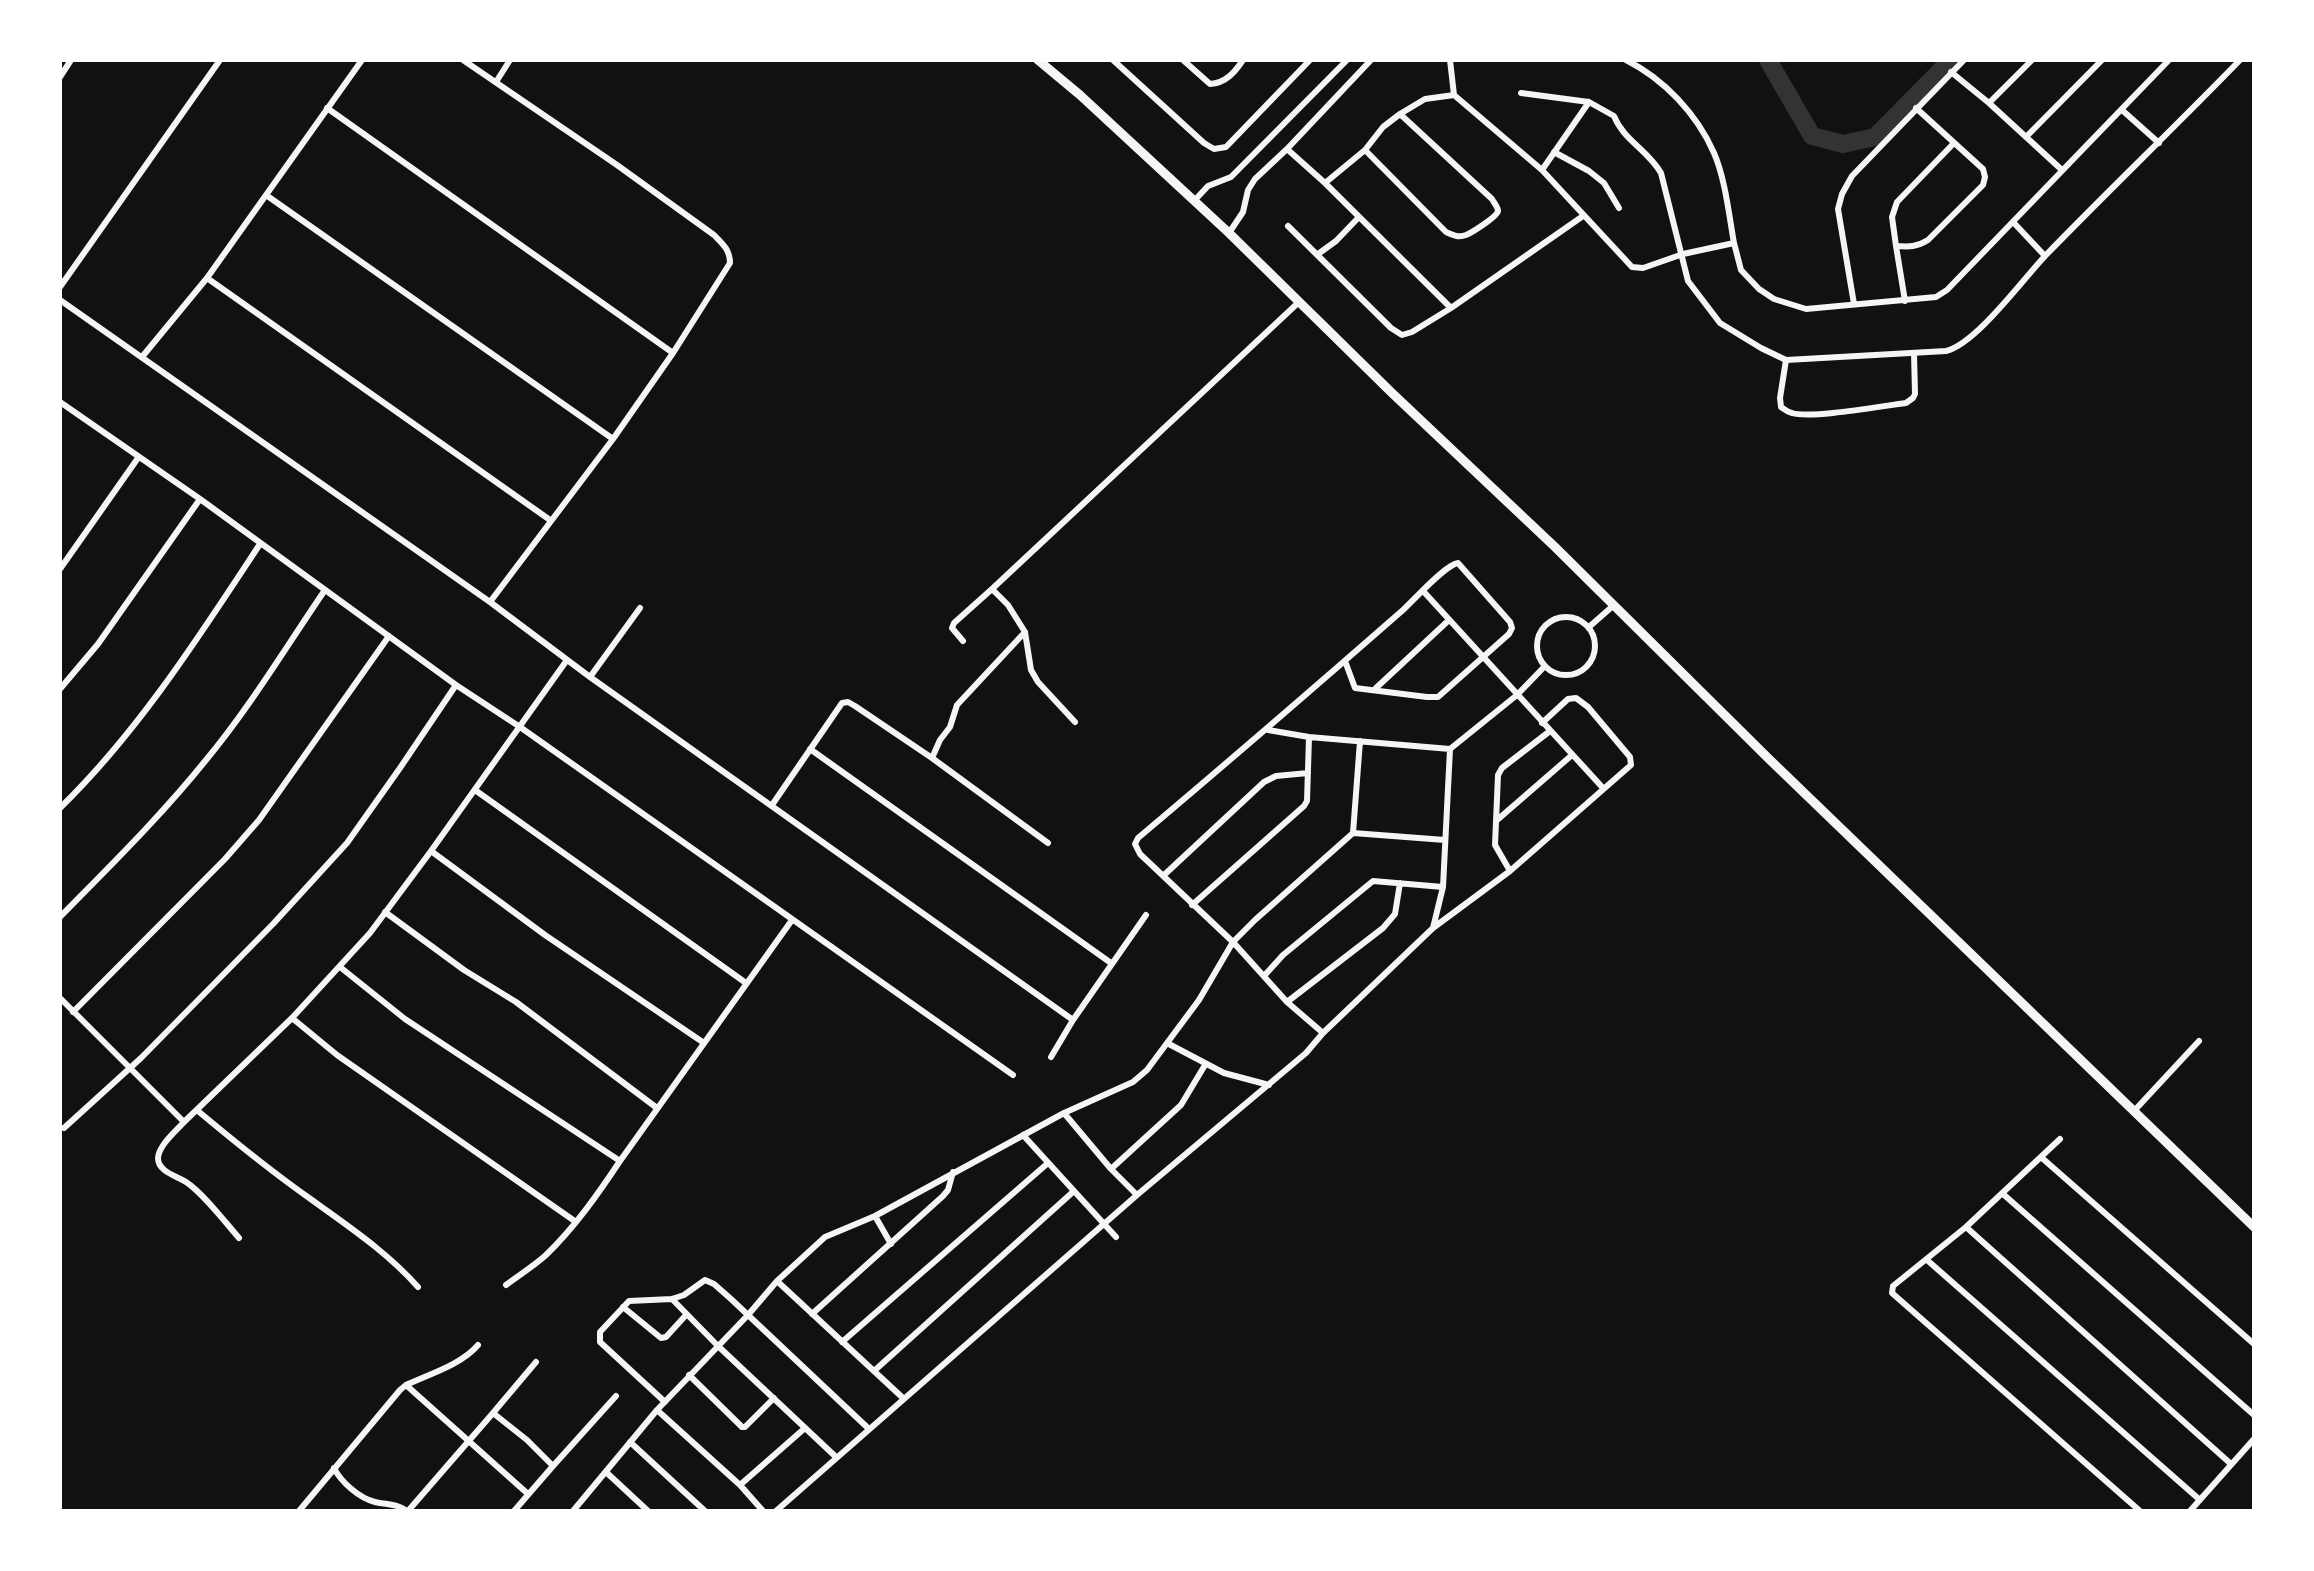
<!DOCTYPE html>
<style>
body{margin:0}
#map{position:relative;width:2314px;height:1571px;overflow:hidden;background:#111;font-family:"PT Sans",sans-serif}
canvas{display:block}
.frame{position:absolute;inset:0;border:62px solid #fff;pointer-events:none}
</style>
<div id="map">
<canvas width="2314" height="1571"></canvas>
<div class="frame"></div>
</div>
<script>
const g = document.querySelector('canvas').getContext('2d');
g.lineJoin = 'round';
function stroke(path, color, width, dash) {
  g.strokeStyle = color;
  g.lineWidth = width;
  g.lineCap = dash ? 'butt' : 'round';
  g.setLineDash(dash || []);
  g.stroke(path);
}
stroke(new Path2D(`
 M1768 60 1812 136 1843 144 1875 137 1951 60`), '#333', 18);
stroke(new Path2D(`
 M463 60 617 165 714 235C723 244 730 250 730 263L673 353 613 439 490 602
 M1113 60 1204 143 1214 149 1226 147 1310 60
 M1183 60 1210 84C1226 83 1235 72 1243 60
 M1450 60 1454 95 1542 170 1632 267 1643 268 1683 254 1734 243 1741 270 1759 289 1774 299 1806 309 1936 297 1947 290 2169 60
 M1626 60C1664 79 1697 114 1714 153 1725 178 1729 215 1734 243
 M1951 72 1989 103 2062 170
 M60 77 71 60
 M496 82 510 60
 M1521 93 1589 102 1614 116C1624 141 1647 149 1661 173L1688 281 1720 323 1761 348 1786 360 1946 351C1976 344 2023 279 2046 255 2110 189 2176 126 2240 60
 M1989 103 2032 60
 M327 108 673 353
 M2122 110 2159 143
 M2026 137 2102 60
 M1287 149 1325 183
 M1365 150 1446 232C1453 235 1458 238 1466 235 1471 233 1497 217 1498 211 1498 207 1494 203 1492 199L1400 114
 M1554 152 1589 171 1604 183 1619 208
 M1542 170 1589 102
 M266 195 613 439
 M1194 201 1208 186 1231 177 1347 60
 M2014 223 2045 256
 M1288 226 1391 328 1402 335 1412 332 1451 308 1583 216
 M1229 233 1243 212 1248 190 1255 179 1287 149 1371 60
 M1896 246 1892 217 1897 202 1954 143
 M1318 254 1336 241 1359 217
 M207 278 550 520
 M60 287 220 60
 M60 300 490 602 590 677 1073 1020 1146 915
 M1905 301 1896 246C1909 247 1917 247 1928 240L1983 185 1985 177 1983 169 1916 108
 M1854 304 1838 209 1842 194 1852 176 1964 60
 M1451 308 1325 183 1365 150 1383 127 1400 114 1425 99 1454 95
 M142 357 207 278 362 60
 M1786 360 1780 398 1781 407C1785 410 1787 412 1792 413 1811 419 1882 406 1906 403L1913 398 1915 394 1914 353
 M60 402 200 499 456 685 520 727 1013 1075
 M60 569 138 458
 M992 589 1299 302
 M1424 592 1603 788
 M1537 646a29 29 0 1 1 58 0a29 29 0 1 1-58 0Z
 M1589 627 1614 605
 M963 641 952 628 954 623 992 589 1008 605 1025 632 1031 670 1038 682 1075 722
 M590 677 640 608
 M1376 688 1449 620
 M60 689 98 644 200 499
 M1268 730 1309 737 1450 749 1517 695 1545 666
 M810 749 1111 963
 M932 758 1048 843
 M475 790 746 983
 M772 805 842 703 848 702 855 706 932 758 940 740 950 727 957 705 1025 632
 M60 808C139 731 200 635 260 544
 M1496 821 1572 755
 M1353 833 1445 840
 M431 851 545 935 704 1043
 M1510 871 1495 845 1498 775 1502 768 1550 731
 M1163 876 1264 782 1276 776 1308 773
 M1192 905 1304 806 1307 801 1309 737
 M385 912 464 970 516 1002 657 1108
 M60 917C110 866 161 816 206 760 250 707 286 647 325 590
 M1433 928 1443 887 1450 749
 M340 967 405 1019 620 1161C598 1194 575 1227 546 1255 534 1266 519 1275 506 1285
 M1264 976 1283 955 1373 881 1443 887
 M60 998 184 1122
 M1287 1002 1383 928 1395 914 1400 883
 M73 1012 225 859 259 820 389 636
 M292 1018 370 933 431 851 567 660
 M1323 1033 1287 1002 1233 942 1140 854 1135 844 1138 838C1227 763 1315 687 1403 610 1415 599 1445 565 1458 563L1510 622 1512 628 1509 634 1438 697H1427L1355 688 1345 661
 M1167 1043 1224 1073 1269 1085
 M1051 1057 1073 1020
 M198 1111C235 1142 272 1172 312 1200 349 1227 387 1252 418 1287
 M2134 1111 2199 1041
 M1064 1113 1111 1169 1137 1195
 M64 1128 141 1058 273 924 347 843 400 768 456 685
 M1023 1135 1116 1237
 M2060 1139 1966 1227 1893 1286 1892 1293 2140 1511
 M2042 1158 2254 1344
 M620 1161 792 920
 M1111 1169 1181 1105 1205 1065
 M2003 1194 2254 1415
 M875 1216 891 1244
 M1966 1227 2231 1464
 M239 1238C225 1222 203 1193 186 1182 177 1176 158 1172 158 1158 159 1145 176 1131 184 1122L292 1018 337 1055 576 1222
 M1927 1260 2200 1500
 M777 1281 903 1398
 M672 1299 718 1346 836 1457
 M623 1307 661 1338 666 1337 686 1315
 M812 1314 943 1196 948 1190 953 1172
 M842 1342 1048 1163
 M874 1371 1074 1191
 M689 1375 742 1427H745L774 1398
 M406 1385 528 1494
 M665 1402 600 1342V1332L629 1301 672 1299 684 1295 705 1280 714 1284 731 1299 869 1429
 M657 1410 740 1485 763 1511
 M630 1442 705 1511
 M553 1466 616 1396
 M334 1468C341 1482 359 1498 375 1502 387 1505 395 1503 407 1511
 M606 1472 648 1511
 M740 1485 805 1428
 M299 1511 400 1390 406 1385C429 1374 461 1365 478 1345
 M408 1511 493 1413
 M514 1511 553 1466 527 1440 493 1413 536 1362
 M573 1511 657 1410 748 1315 777 1281 825 1237 875 1216 1064 1113 1133 1082 1147 1070 1199 1000 1233 942 1255 920 1353 833 1360 741
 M776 1511 1137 1195 1306 1053 1323 1033 1433 928 1510 871 1631 765 1630 757 1588 707 1576 698 1568 699 1542 723
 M2190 1511 2254 1439`), '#f5f5f5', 6);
stroke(new Path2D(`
 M1038 60 1080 95 1229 233 1392 393 1555 547 1768 758 2254 1227`), '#f5f5f5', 9);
</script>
